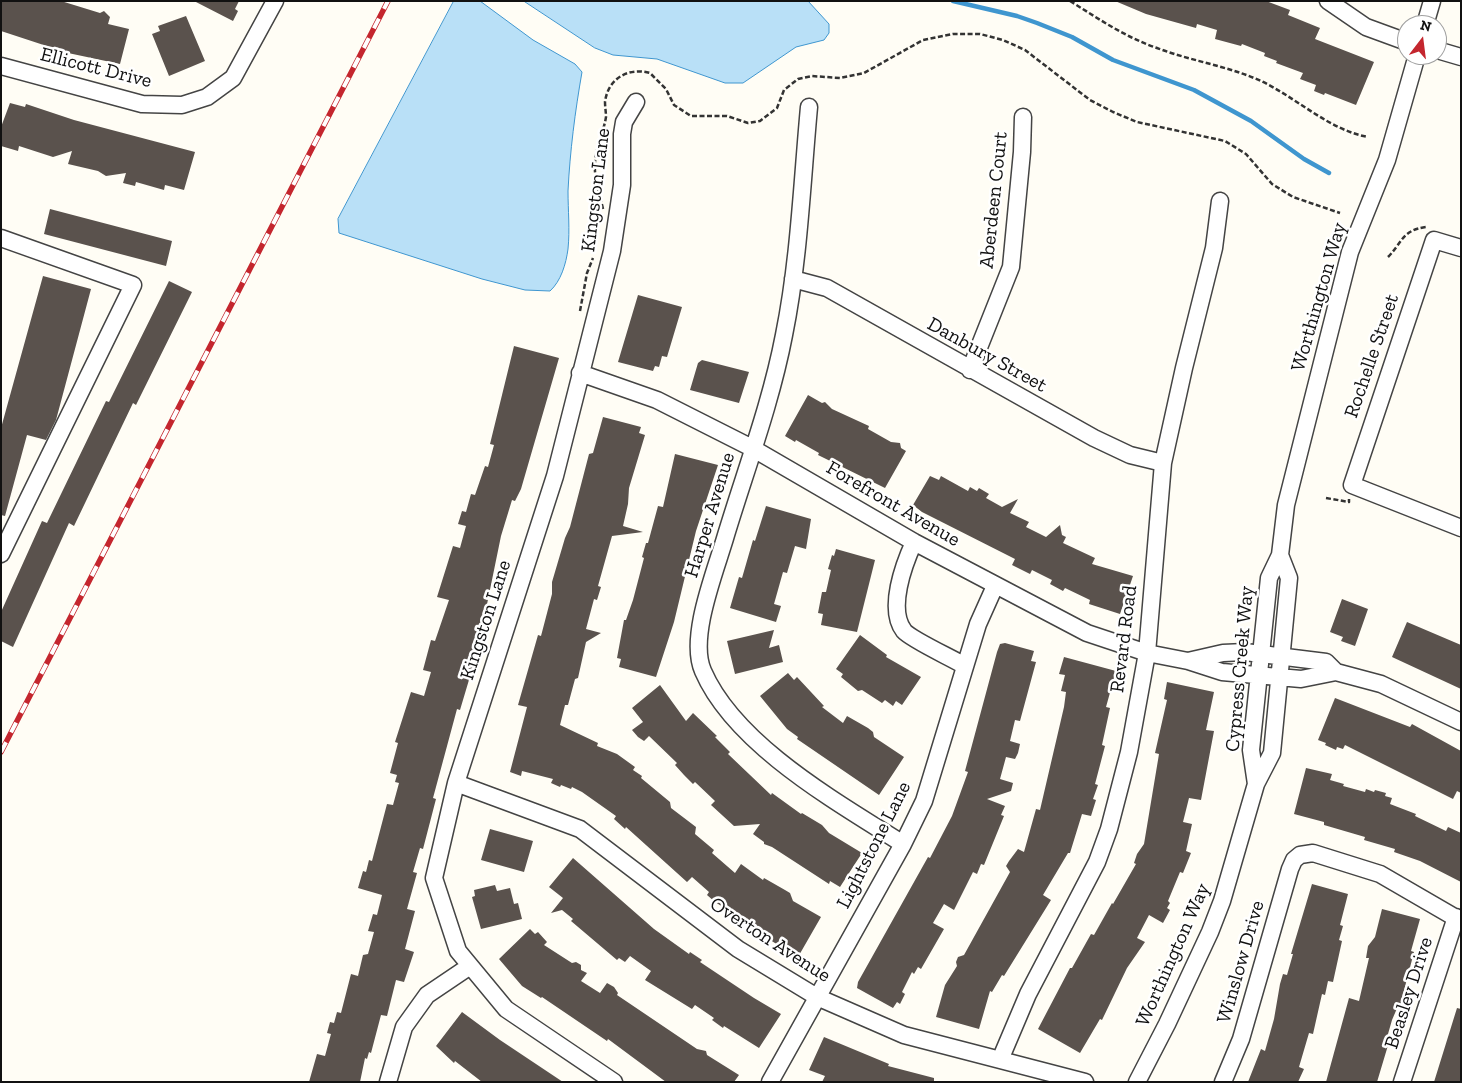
<!DOCTYPE html>
<style>
body{margin:0}
#map{position:relative;width:1462px;height:1083px;overflow:hidden;background:#fffdf5;font-family:"Zilla Slab",serif}
canvas{display:block}
.frame{position:absolute;inset:0;border:2px solid #111;pointer-events:none}
.north{position:absolute;left:1397px;top:15px;width:50px;height:50px;box-sizing:border-box;background:#fff;border:1px solid #a0a0a0;border-radius:50%;rotate:15deg;font-size:14px;font-weight:700;line-height:20px;text-align:center;color:#111}
.north::after{content:'';display:block;margin:auto;width:18px;height:22px;background:#c4262e;clip-path:polygon(50% 0,100% 100%,50% 72%,0 100%)}
</style>
<div id="map">
<canvas width="1462" height="1083"></canvas>
<div class="frame"></div>
<div class="north">N</div>
</div>
<script>
const g = document.querySelector('canvas').getContext('2d');
g.lineJoin = 'round';
function fillPath(path, color) {
  g.fillStyle = color;
  g.fill(path, 'evenodd');
}
function stroke(path, color, width, dash) {
  g.strokeStyle = color;
  g.lineWidth = width;
  g.lineCap = dash ? 'butt' : 'round';
  g.setLineDash(dash || []);
  g.stroke(path);
}
function label(font, color, halo, rows, align = 'center') {
  g.font = font + ' "Zilla Slab",serif';
  g.lineWidth = 5;
  g.setLineDash([]);
  g.textBaseline = 'middle';
  g.strokeStyle = halo;
  g.fillStyle = color;
  for (const [text, x, y, turn = 0] of rows) {
    g.save();
    g.translate(x, y);
    g.rotate((+turn || 0) * Math.PI / 180);
    g.textAlign = isNaN(turn) ? turn : align;
    if (halo) g.strokeText(text, 0, 0);
    g.fillText(text, 0, 0);
    g.restore();
  }
}
const water = new Path2D(`
 M454 1H480L533 40 575 64 582 72C575 112 570 151 568 191 568 210 570 230 568 249 566 264 561 281 550 291L525 290 482 279 339 233 338 219Z
 M524 1H808L829 24V33L824 40 796 47 743 83H725L657 59 613 55 595 48Z`);
fillPath(water, '#b9e0f7');
stroke(water, '#3f96cf', 1);
stroke(new Path2D(`
 M953 1 1017 16 1037 23 1072 37 1113 60 1194 90 1251 121 1304 159 1329 173`), '#3f96cf', 4.5);
fillPath(new Path2D(`
 M1 1H61L100 13 104 11 110 17 108 24 129 29 120 64 68 53 1 31Z
 M194 1H239L235 9 238 11 233 21Z
 M1115 1H1266L1290 10 1288 15 1320 28 1315 39 1374 62 1356 105 1325 93 1324 95 1314 91 1316 85 1300 79 1303 73 1276 63 1277 61 1264 56 1265 53 1242 44 1241 46 1215 39 1217 30 1197 24 1196 28 1146 14Z
 M186 16 205 61 169 76 152 34 160 31 158 26Z
 M10 103 25 107 26 104 74 120 195 152 184 190 165 185 164 190 136 182 135 186 123 183 126 173 106 176 98 171 68 164 72 151 53 157 19 146 18 151 1 146V127Z
 M50 209 172 241 166 266 44 234Z
 M43 276 91 289 56 420 46 440 27 435 5 516 1 515V428Z
 M169 281 192 292 136 405 133 403 74 526 69 523 13 647 1 641V612L42 521 47 523 106 401 109 402Z
 M638 295 682 307 667 357 662 356 659 367 655 366 653 371 618 362Z
 M514 346 559 358 521 489 515 501 512 500 501 536 477 653 460 710 457 709 433 798 436 799 423 849 420 848 413 872 417 873 407 909 415 911 405 949 414 952 404 982 396 980 387 1016 381 1015 371 1053 369 1052 367 1059 365 1058 360 1082H309L317 1054 325 1056 331 1034 327 1033 330 1022 334 1023 337 1012 341 1013 351 974 358 976 363 955 368 954 374 932 368 931 373 914 377 915 382 895 358 888 363 871 366 872 369 860 372 861 387 804 393 805 399 783 395 782 397 775 390 773 398 743 395 742 411 692 424 696 431 672 423 670 431 640 435 641 449 600 437 597 453 546 460 548 466 526 458 524 462 511 466 512 471 494 475 495 485 466 488 467 494 445 490 444Z
 M702 360 749 372 739 403 690 390 698 363Z
 M808 395 822 403 825 402 832 409 869 426 868 429 891 442 900 443 901 448 906 451 885 488 818 455 819 453 796 440 795 442 785 436Z
 M603 417 641 427 639 433 645 435 629 488 628 504 623 526 643 532 612 536 598 586 601 587 597 600 594 599 586 629 601 633 586 642 578 678 575 679 568 705H565L560 725 598 743 597 746 617 754 635 767 633 770 642 776 641 778 670 802 671 808 696 827 695 834 714 850 712 853 735 873 741 864 763 880 764 878 785 890 790 893 793 901 821 917 798 957 770 940 772 938 715 902 707 895 709 892 692 877 687 882 626 827 625 829 614 819 616 816 582 792 572 787 571 789 561 785 560 787 551 783 553 779 522 771 521 776 510 772 527 707 518 705 538 635 541 636 552 594V582L565 538 570 527 589 454 593 453Z
 M675 454 718 465 696 531 674 622 656 677 619 667 621 659 617 658 624 620H626L633 600 644 558 642 557 646 543H648L658 506 663 507Z
 M930 476 939 480 941 476 968 491 970 487 977 491 979 488 989 494 986 498 1002 507 1018 499 1010 513 1029 522 1026 527 1046 537 1060 525 1062 535 1066 537 1063 543 1095 558 1092 564 1133 576 1120 614 1089 604 1090 600 1065 588 1063 591 1050 584 1052 580 1032 570 1030 574 1012 565 1015 559 922 512 913 505Z
 M766 506 811 519 806 549 795 546 787 573 783 572 774 604 781 606 776 622 730 608 739 577 742 578 753 540 755 541Z
 M836 549 875 560 857 632 821 625 823 614 818 613 822 592H826L831 570 828 569 832 555 834 556Z
 M1342 599 1368 609 1355 646 1341 641 1343 637 1330 632Z
 M1407 622 1461 645V689L1392 657Z
 M774 630 769 648 779 645 783 662 735 674 727 641Z
 M860 635 887 655 886 657 921 677 902 705 896 701 893 706 885 700 882 703 862 690 858 691 841 677 843 674 836 669Z
 M1005 643 1034 651 1031 661 1036 662 1020 721 1015 720 1010 741 1020 744 1018 753 1015 759 1006 757 1000 779 1013 783 1011 791 987 799 1005 806 1001 815 1004 816 984 865 981 864 977 874 973 872 954 910 944 904 933 923 944 929 921 969 918 967 914 974 912 972 902 992 905 994 900 1004 897 1002 893 1008 857 988 858 982 928 857 930 858 952 816 968 772 965 771 997 652 1000 644Z
 M1064 657 1116 671 1106 707 1110 708 1102 745 1105 746 1095 784 1098 785 1093 799 1096 800 1091 816 1082 814 1070 853H1068L1043 895 1051 900 1004 976 1002 975 992 992 990 991 979 1029 936 1017 945 985 957 966 956 962 958 957 964 955 1010 872 1006 866 1009 861 1018 849 1024 852 1036 809 1040 810 1064 707 1066 692 1061 691 1065 675 1059 674Z
 M788 673 794 680 797 677 824 706 822 707 843 723 847 716 868 728 873 732 874 737 904 757 879 795 797 739 798 737 787 729 760 696Z
 M1167 682 1214 692 1206 730 1214 731 1201 800 1189 798 1183 822 1192 824 1186 851 1191 853 1183 873 1180 872 1168 901 1170 903 1167 908 1170 910 1163 923 1149 915 1137 938 1145 942 1127 968 1102 1020 1100 1019 1080 1053 1038 1029 1070 968H1072L1091 934 1094 935 1112 903 1113 904 1136 864 1134 863 1137 854 1144 844 1159 754 1155 753 1167 700 1164 699Z
 M660 685 686 721 693 713 717 736 715 737 730 752 728 754 771 795 772 793 801 814 802 813 822 825 829 833 862 853 840 887 830 881 829 884 772 847 764 844V842L753 834 760 824 734 826 711 805 715 801 695 782 693 784 684 775 675 765 677 763 649 736 644 741 638 737 632 730 643 722 632 708Z
 M1335 698 1410 727 1412 724 1461 751V793L1457 791 1453 799 1345 745 1343 749 1337 747 1336 750 1325 745 1326 743 1318 740Z
 M1306 768 1332 774 1330 780 1344 784 1343 786 1365 792 1366 789 1374 792 1375 790 1386 793 1385 796 1392 798 1390 804 1416 814 1415 816 1446 831 1448 827 1461 833V882L1420 861 1394 852 1395 849 1364 840 1365 837 1324 825V822L1294 814Z
 M490 829 533 841 524 872 481 860Z
 M573 858 654 929 689 954 690 952 702 960 700 962 754 998 781 1014 759 1048 724 1026 723 1028 712 1020 714 1018 695 1005 692 1009 645 980 651 971 630 956 625 962 619 958 617 960 571 921 573 919 562 910 551 913 563 898 549 887Z
 M1312 884 1348 894 1340 925 1343 926 1339 940 1342 941 1333 982 1328 981 1325 995 1322 994 1313 1034 1309 1033 1299 1067 1304 1069 1298 1082H1248L1261 1049 1265 1051 1274 1019 1280 984 1283 974 1287 975 1293 954H1291Z
 M495 885 497 891 510 888 514 904 518 903 522 919 481 929 472 897 475 896 474 890Z
 M1382 909 1420 919 1411 951 1414 952 1400 1006H1398L1392 1020 1386 1041 1389 1042 1377 1082H1326L1349 998 1359 1001 1369 958H1366L1368 946 1375 937Z
 M530 929 535 934 538 932 547 942 544 945 572 963 576 962 581 965V970L587 973 581 981 600 993 607 983 614 987 618 993 617 995 697 1049 706 1051 707 1055 739 1075 734 1082H666L608 1039 607 1041 542 997 541 998 522 986 499 959Z
 M1457 1008 1461 1009V1082H1434Z
 M462 1012 500 1040 563 1082H482L455 1061 454 1063 436 1046Z
 M824 1037 889 1064 888 1066 934 1078V1082H822L825 1076 809 1070Z`), '#5a524d');
const minor = new Path2D(`
 M1328 1 1366 27 1407 42
 M1425 25 1432 1
 M1437 50 1461 57
 M1 66 142 104 182 105 207 97 233 78 275 1
 M809 107C802 183 799 261 784 335 771 403 746 469 726 535 716 570 688 637 703 671 735 745 837 802 903 844
 M1 238 133 285 1 554
 M1461 248 1434 240 1352 485 1461 528
 M793 279 827 288 1094 438 1130 455 1163 463
 M970 370 1011 267 1022 152 1023 117
 M580 373 657 400 752 448 914 542 1087 633 1147 653 1188 661 1222 672 1301 679 1336 672 1381 684 1461 722
 M914 542C904 564 887 609 904 631 912 640 952 658 965 666
 M1188 661 1223 653 1245 652 1326 662 1336 672
 M456 783 580 829 738 949 817 997 904 1035 1085 1082
 M1256 784 1251 750 1269 578 1280 555 1286 505 1350 252 1387 160 1417 55
 M1000 1060 1028 994 1097 862 1109 829 1129 752 1147 653 1163 463 1184 368 1214 248 1220 201
 M388 1082 404 1027 427 995 470 966
 M614 1082 506 1009 458 951 434 878 456 783 555 476 612 251 622 185V134L624 122 636 102
 M770 1082 903 844 924 801 978 624 995 586
 M1137 1082 1167 1024 1210 932 1222 901 1256 784 1272 753 1289 578 1280 555
 M1223 1082 1241 1039 1290 869 1294 860 1300 855 1313 853 1380 874 1461 921
 M1402 1082 1456 917`);
stroke(minor, '#444', 19);
stroke(new Path2D(`
 M1070 1C1099 19 1125 37 1157 48 1191 61 1228 66 1261 81 1297 98 1329 130 1368 137
 M603 209C599 191 592 173 596 155 598 142 604 130 606 117 606 112 605 107 605 102 608 78 629 67 650 73L666 89 674 105 691 116H727L748 123 760 121 777 108 784 90 798 79 812 76 840 78 864 73 923 40 953 34H980L1003 40 1025 50 1090 100 1113 112 1137 122 1225 141 1246 154 1272 184 1293 197 1340 213
 M1388 257C1402 243 1402 230 1426 227
 M580 311 587 273 593 258
 M1326 498 1349 502V499`), '#333', 2.5, [5, 2.5]);
stroke(minor, '#fff', 16);
const rail = new Path2D(`
 M1 752 388 1`);
stroke(rail, '#c4262e', 5.5);
stroke(rail, '#fff', 4, [11]);
label('20px', '#111', '#fff', [
 ["Ellicott Drive",96,68,14],
 ["Kingston Lane",596,190,-83],
 ["Aberdeen Court",994,200,-84],
 ["Worthington Way",1319,297,-74],
 ["Danbury Street",987,355,29],
 ["Rochelle Street",1372,356,-71],
 ["Forefront Avenue",893,504,30],
 ["Harper Avenue",710,515,-73],
 ["Kingston Lane",486,620,-72],
 ["Revard Road",1124,639,-83],
 ["Cypress Creek Way",1240,669,-85],
 ["Lightstone Lane",874,845,-63],
 ["Overton Avenue",770,940,33],
 ["Worthington Way",1173,955,-66],
 ["Winslow Drive",1241,962,-74],
 ["Beasley Drive",1409,993,-72]
]);
</script>
